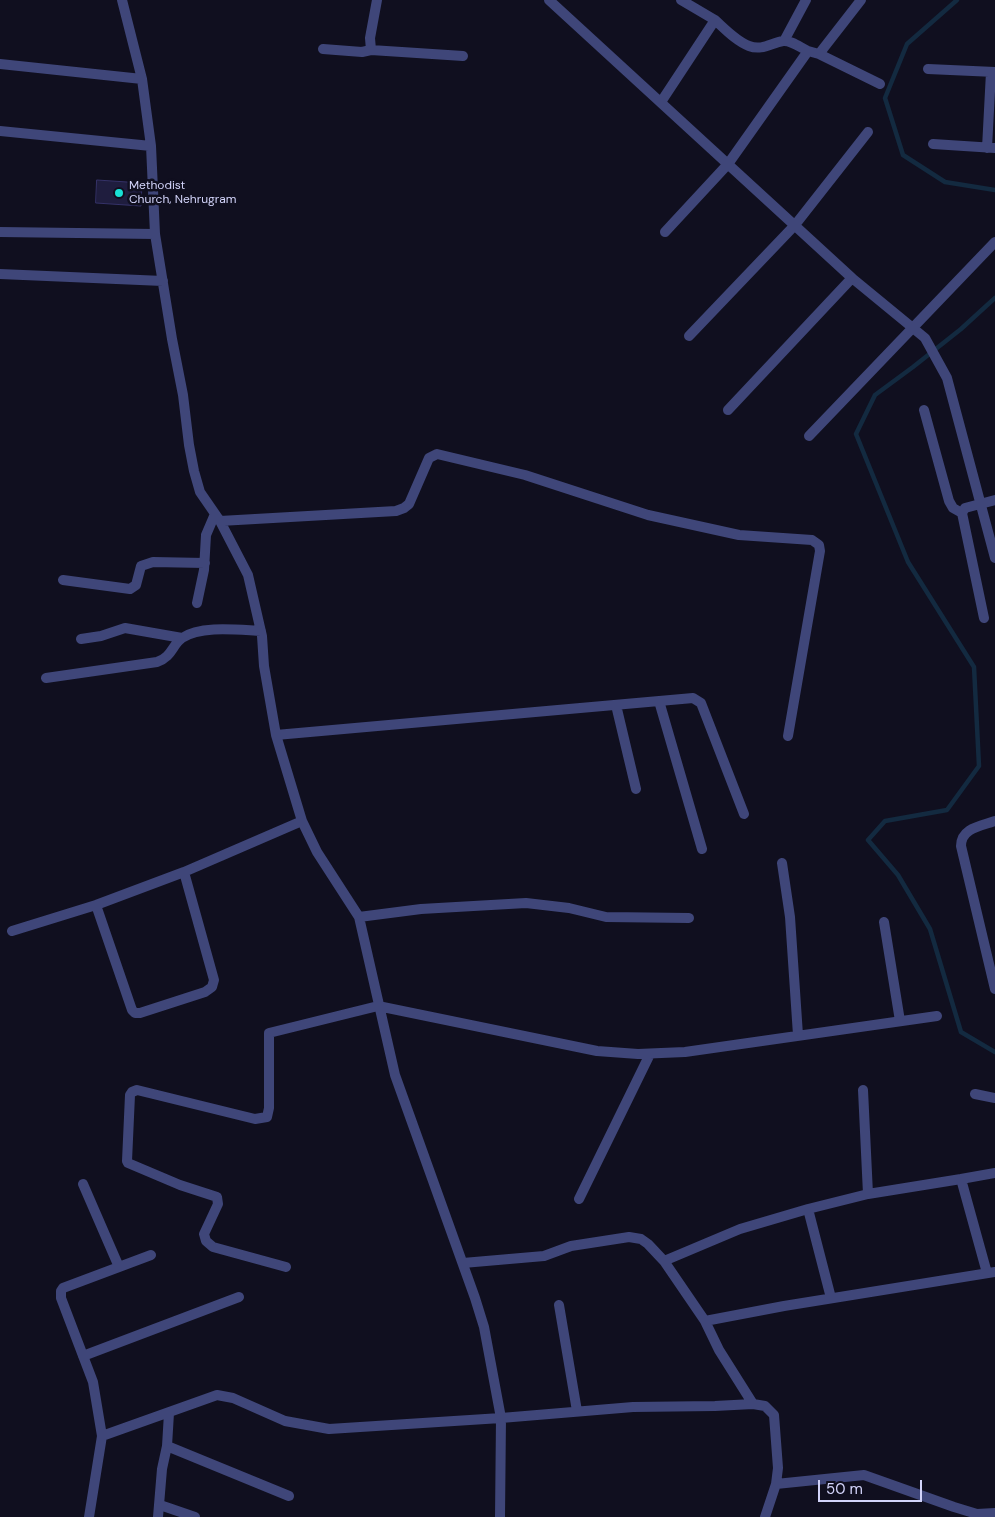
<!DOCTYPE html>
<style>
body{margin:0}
#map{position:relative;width:995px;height:1517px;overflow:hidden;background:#100f1f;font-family:"DM Sans",sans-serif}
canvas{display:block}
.scale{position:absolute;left:818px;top:1480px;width:104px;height:22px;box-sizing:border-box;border:2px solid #d3d4fa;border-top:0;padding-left:6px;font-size:15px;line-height:18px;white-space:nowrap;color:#d3d4fa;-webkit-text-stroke:4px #100f1f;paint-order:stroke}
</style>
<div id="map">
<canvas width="995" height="1517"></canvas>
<div class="scale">50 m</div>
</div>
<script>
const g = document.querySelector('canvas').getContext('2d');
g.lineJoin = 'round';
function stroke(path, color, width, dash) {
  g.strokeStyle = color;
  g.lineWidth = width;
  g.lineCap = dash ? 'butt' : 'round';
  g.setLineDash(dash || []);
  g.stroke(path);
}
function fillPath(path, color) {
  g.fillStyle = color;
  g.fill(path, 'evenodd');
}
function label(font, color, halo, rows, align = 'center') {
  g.font = font + ' "DM Sans",sans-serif';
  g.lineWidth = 5;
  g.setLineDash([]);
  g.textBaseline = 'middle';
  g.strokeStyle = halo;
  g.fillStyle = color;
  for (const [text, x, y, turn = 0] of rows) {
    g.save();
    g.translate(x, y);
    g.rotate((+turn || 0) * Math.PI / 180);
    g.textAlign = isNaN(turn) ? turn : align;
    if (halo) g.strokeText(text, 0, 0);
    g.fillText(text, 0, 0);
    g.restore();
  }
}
stroke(new Path2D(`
 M957 0 907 44 885 98 903 155 945 182 995 190
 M995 298 961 329 913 367 875 395 856 434 908 562 974 667 979 766 947 810 885 821 868 840 898 875 930 929 961 1032 995 1052`), '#132a40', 4.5);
const building = new Path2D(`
 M97 180 142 183 141 206 96 203Z`);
fillPath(building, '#1f1d3e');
stroke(building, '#353268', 1);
stroke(new Path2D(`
 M122 0 142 79 151 146 155 234 172 339 183 395 189 445 194 471 200 492 220 521 248 575 262 636 264 666 276 735 302 821 317 852 359 917 395 1075 475 1298 484 1327 501 1418 500 1517
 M549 0 852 278 925 338 947 378 995 558
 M715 20C725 29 736 41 749 46 762 51 771 43 783 41 791 40 801 48 808 51
 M784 41 806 0
 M323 49 362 52 371 50 463 56
 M371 50 370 38 377 0
 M819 54 880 84
 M0 64 142 79
 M928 69 995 72
 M661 102 715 20 681 0
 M0 131 151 146
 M933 144 995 148
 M987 148 991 72
 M0 232 155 234
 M665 232 728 164 808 51 819 54 861 0
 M0 274 163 281
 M689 336 795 225 868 132
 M728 410 852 278
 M924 410 949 501 953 508 962 513
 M809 436 995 242
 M220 521 396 511 404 508 409 504 429 458 437 454 525 475 648 515 739 535 812 540 819 545 820 551 788 736
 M63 580 130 589 136 585 141 566 153 562 205 563
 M197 603 204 570 206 535 215 514
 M984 618 962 513 965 508 995 500
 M81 639 101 636 125 628 182 638
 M46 678 157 662C172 657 172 645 182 638 201 625 239 630 261 631
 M659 701 702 849
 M616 705 636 789
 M276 735 693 698 701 703 744 814
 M995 821C981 826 961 828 961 846L995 989
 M782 863 790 917 798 1035
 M96 905 132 1010 135 1013H140L205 992 212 987 214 980 184 872
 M359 917 421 909 526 903 569 908 606 917 689 918
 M884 922 900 1021
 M12 931 96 905 184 872 302 821
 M863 1090 868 1194
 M975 1094 995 1098
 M83 1184 119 1267
 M579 1199 650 1054
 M808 1209 831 1298
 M664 1261 740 1229 808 1209 868 1194 961 1179
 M463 1263 544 1256 571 1246 629 1237 641 1239 648 1244 664 1261 705 1321 719 1350 753 1404
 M286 1267 213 1247 206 1241 204 1234 218 1204 217 1197 180 1185 128 1163 127 1161 130 1095 132 1092 137 1090 255 1119 267 1117 269 1108V1033L378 1006 597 1051 638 1054 685 1052 937 1016
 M987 1273 961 1179 995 1173
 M559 1305 577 1411
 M705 1321 784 1306 995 1272
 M83 1356 239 1297
 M102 1436 217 1395 233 1398 285 1421 329 1429 501 1418 633 1407 715 1406 753 1404 765 1406 774 1415 778 1468 776 1484 765 1517
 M167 1446 289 1496
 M776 1484 864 1475 954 1507 977 1514 995 1513
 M160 1505 195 1517
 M89 1517 102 1436 93 1382 61 1298V1291L63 1288 151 1255
 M158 1517 162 1469 167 1446 169 1413`), '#3f4679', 10);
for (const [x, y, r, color] of [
 [119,193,5,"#19e0d6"]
]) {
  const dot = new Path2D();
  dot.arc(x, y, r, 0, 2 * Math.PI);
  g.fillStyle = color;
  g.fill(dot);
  stroke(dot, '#100f1f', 2);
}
label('12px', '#d3d4fa', '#100f1f', [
 ["Methodist",129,186],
 ["Church, Nehrugram",129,200]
], 'left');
</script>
